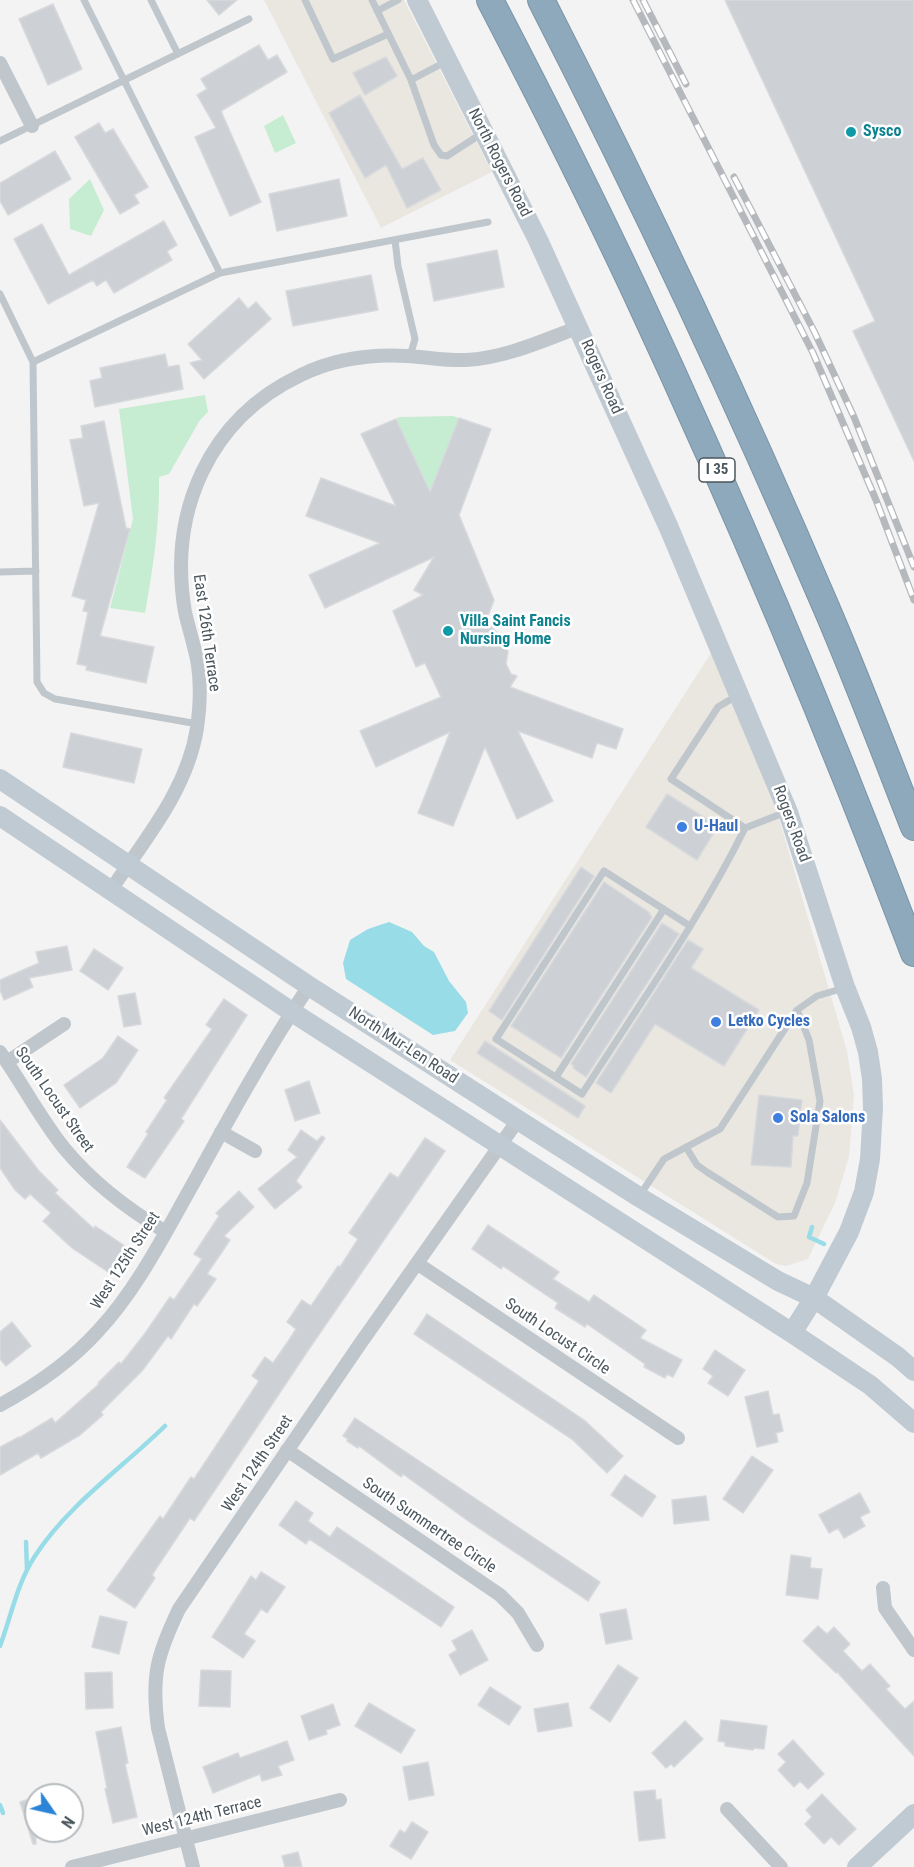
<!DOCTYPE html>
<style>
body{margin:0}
#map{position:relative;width:914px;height:1867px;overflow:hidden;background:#f4f3f3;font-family:"Roboto Condensed",sans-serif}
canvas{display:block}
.north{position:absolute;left:24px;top:1783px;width:60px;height:60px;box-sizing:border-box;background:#fff;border:2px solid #b7bcbf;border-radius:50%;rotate:124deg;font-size:16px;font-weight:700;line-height:24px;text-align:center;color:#4b575e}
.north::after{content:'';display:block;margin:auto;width:21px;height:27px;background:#2b84d6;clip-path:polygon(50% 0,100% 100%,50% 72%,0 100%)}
</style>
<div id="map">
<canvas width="914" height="1867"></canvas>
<div class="north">N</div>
</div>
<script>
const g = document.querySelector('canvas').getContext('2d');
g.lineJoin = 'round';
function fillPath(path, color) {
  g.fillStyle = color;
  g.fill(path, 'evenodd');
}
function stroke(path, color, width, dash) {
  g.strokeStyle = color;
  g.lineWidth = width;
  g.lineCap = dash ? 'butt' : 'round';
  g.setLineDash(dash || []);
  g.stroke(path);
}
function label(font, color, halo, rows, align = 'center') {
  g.font = font + ' "Roboto Condensed",sans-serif';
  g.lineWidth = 5;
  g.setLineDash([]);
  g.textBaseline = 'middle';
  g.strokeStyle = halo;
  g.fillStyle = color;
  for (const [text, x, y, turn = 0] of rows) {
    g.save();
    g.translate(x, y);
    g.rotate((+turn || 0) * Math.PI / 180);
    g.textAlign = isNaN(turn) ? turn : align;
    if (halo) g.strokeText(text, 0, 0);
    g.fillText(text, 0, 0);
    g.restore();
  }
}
fillPath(new Path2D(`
 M264 0H404L492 172 381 228Z
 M711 653 731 697 778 815 847 1051 854 1095 849 1157 835 1203 808 1259 786 1266 776 1264 450 1060Z`), '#eae7e0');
fillPath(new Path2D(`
 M283 115 296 143 275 153 264 126Z
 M90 179 104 210 91 236 70 229 69 199Z
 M205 395 208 412 200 420 169 474 159 477C160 522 153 569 145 613L110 608 133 519 119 409Z
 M453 416 459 418 430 492 396 419 399 417Z`), '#c6edd2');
fillPath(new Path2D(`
 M389 922 412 932 424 946 434 952 449 981 466 1002 468 1013 455 1031 433 1035 346 979 343 963 350 940 368 929Z`), '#97dce6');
stroke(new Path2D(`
 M812 1227 809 1237 824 1244
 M26 1542 27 1569
 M0 1646C11 1617 17 1583 35 1556 68 1505 122 1468 165 1426
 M0 1805 3 1813`), '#97dce6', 4.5);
const building = new Path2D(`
 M207 0H237L219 15Z
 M725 0H914V461L853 331 875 321Z
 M53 4 82 69 48 85 19 19Z
 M259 45 268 60 277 55 287 72 221 111 261 202 230 216 195 137 216 128 197 95 207 89 201 79Z
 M386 57 397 76 365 95 353 73Z
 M360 95 402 169 423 158 441 190 407 208 386 165 365 178 329 113Z
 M99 123 105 133 113 129 148 187 134 195 139 203 120 214 75 137Z
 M55 151 71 179 8 215 0 201V183Z
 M339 179 347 216 277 231 269 194Z
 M164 221 177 245 167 251 172 260 114 293 106 280 97 286 93 280 48 304 14 239 42 224 69 275Z
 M497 250 504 287 434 301 427 264Z
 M371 275 378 310 293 326 286 291Z
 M239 298 248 309 256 302 271 319 204 379 190 363 202 360 188 344Z
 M165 354 168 367 179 365 183 389 95 407 90 381 102 378 100 368Z
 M459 418 491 429 459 515 494 600 486 621 505 641 508 652 506 664 511 674 517 676 510 687 623 729 616 749 597 743 592 758 518 731 553 801 517 819 485 747 453 826 418 813 450 732 376 767 360 731 441 697 425 663 416 667 393 611 423 595 414 590 434 557 325 608 309 575 380 543 306 516 321 478 396 506 361 434 396 419 430 492Z
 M104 421 126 528 130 529 100 636 154 647 146 683 86 670 87 666 77 664 88 612 83 611 86 600 72 596 99 503 84 506 70 440 83 438 81 426Z
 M71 733 142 749 134 783 63 767Z
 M667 794 718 826 697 860 646 827Z
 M581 867 594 876 502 1020 489 1011Z
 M604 882 650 913 649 914 652 917 561 1058 511 1026Z
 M662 923 679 934 586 1077 573 1068 574 1066 571 1064Z
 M688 940 703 949 691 968 759 1010 724 1066 655 1024 611 1093 596 1083Z
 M67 946 72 970 29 978 33 987 4 1000 0 990V980L39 963 36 952Z
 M94 949 123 968 108 990 80 971Z
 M135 993 141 1024 124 1027 118 996Z
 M224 999 247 1015 181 1119 184 1121 145 1178 127 1167 148 1134 146 1132 167 1100 164 1098 212 1029 206 1025Z
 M118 1036 138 1050 116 1083 80 1108 64 1085 103 1058Z
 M485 1041 585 1106 578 1118 477 1053Z
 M309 1081 320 1113 295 1121 285 1090Z
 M759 1095 802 1100 798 1136H793L791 1167 751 1165Z
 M0 1120 39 1171 58 1190 55 1193 94 1229 95 1226 125 1246 108 1272 72 1248 43 1221 51 1213 30 1194 25 1199 15 1190 0 1168Z
 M301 1130 317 1141 322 1136 325 1138 296 1181 302 1187 275 1209 258 1189 297 1157 288 1150Z
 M425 1138 445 1151 307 1352 221 1481 194 1521 190 1518 152 1575 155 1578 135 1608 107 1590 160 1516 163 1519 191 1477 194 1479 259 1381 252 1376 265 1357 273 1363 289 1340 296 1329 287 1322 302 1300 311 1306 338 1266 340 1267 358 1239 349 1233 390 1173 398 1178Z
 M239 1191 254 1207 224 1236 230 1240 207 1274 216 1279 197 1306 194 1304 171 1339 168 1336 142 1371 101 1412 103 1415 80 1435 41 1458 38 1453 0 1475V1447L19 1437V1438L52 1418 55 1423 99 1384 98 1383 119 1362 121 1364 146 1332 170 1297 174 1300 202 1259 194 1254 219 1216 216 1213Z
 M488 1225 559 1272 553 1279 589 1302 594 1295 646 1330 640 1338 682 1360 673 1377 667 1374 665 1378 644 1367 645 1364 587 1324 585 1327 555 1308 558 1303 503 1266 501 1269 472 1249Z
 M427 1314 584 1420 623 1456 607 1473 573 1440 414 1334Z
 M12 1322 31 1346 6 1366 0 1359V1332Z
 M715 1350 745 1370 728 1396 708 1383 713 1376 703 1369Z
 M768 1391 773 1415 779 1414 783 1431 776 1433 778 1442 757 1447 745 1397Z
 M355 1418 600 1582 588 1601 471 1523 403 1474 401 1477 359 1446 358 1448 347 1441 348 1439 343 1436Z
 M752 1456 773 1470 743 1513 723 1499Z
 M625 1475 656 1496 642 1517 611 1495Z
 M860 1493 870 1512 860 1517 865 1526 844 1538 838 1528 829 1533 819 1515Z
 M706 1496 709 1520 674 1524 672 1500Z
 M296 1501 313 1513 308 1521 330 1537 337 1527 454 1607 441 1627 309 1539 306 1544 279 1525Z
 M791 1555 811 1558 810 1568 822 1569 818 1599 786 1595Z
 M261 1572 285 1587 267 1613 261 1609 244 1634 255 1641 243 1658 212 1637 251 1576 256 1580Z
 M626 1609 632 1639 606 1644 600 1614Z
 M100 1616 127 1622 119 1654 92 1647Z
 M818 1626 827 1634 834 1627 850 1644 843 1651 862 1671 870 1664 890 1686 886 1689 905 1709 914 1701V1756L837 1672 836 1673 803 1641Z
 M472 1630 488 1660 460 1675 449 1655 457 1650 452 1641Z
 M618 1665 638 1678 610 1722 590 1708Z
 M201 1670 231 1671 230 1707 199 1706Z
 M112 1672 113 1708 86 1709 85 1673Z
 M490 1687 521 1707 509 1725 478 1705Z
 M369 1703 415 1730 401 1753 355 1726Z
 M568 1703 572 1726 538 1732 534 1709Z
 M333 1704 340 1725 326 1730 327 1734 309 1740 301 1716Z
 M721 1720 767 1726 764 1749 754 1748 753 1750 725 1746V1742L718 1741Z
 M685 1721 703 1739 674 1767 671 1764 666 1768 652 1753Z
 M121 1727 128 1763 125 1764 137 1817 113 1823 105 1789 107 1788 96 1732Z
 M793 1740 824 1774 808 1789 800 1781 794 1787 778 1770 786 1762 778 1754Z
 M287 1741 294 1760 278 1766 282 1775 262 1781 260 1774 213 1793 203 1767 238 1753 240 1758Z
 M428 1762 434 1795 409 1800 403 1767Z
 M655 1790 656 1800 661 1799 665 1838 639 1841 634 1792Z
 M822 1794 856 1829 839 1845 831 1837 824 1844 805 1824 812 1817 806 1810Z
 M36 1797V1844H33L20 1802Z
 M412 1822 428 1832 411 1859 390 1846 400 1830 405 1833Z
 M298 1852 302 1867H285L282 1856Z`);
fillPath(building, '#cdd0d4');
stroke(building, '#d7d9dd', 1.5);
const highway = new Path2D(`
 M490 0C540 96 589 193 635 291 736 508 829 728 914 953
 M541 0C643 199 738 401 826 607 857 679 885 753 914 827`);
stroke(highway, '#7a94a8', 28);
stroke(new Path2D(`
 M84 0 220 273
 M151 0 178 54
 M305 0 333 59 388 34
 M372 0 411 80 434 145 441 155 447 156 481 134
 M377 11 398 0
 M411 80 445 62
 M0 141 249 19
 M395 240 398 266 415 339 410 356
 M0 294 33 362 37 682 44 693 55 699 198 724
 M33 362 220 273 488 222
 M0 572 36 571
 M738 695 718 707 671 779 745 828 786 812
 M690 926 604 871 496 1039 582 1094C638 1006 699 921 745 828
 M556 1077 664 909
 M686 1147 697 1165 707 1172 778 1217 794 1216 807 1183 820 1101 809 1040 797 1010
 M640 1195 664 1159 720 1129 797 1010 817 996 844 988`), '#bfc7cd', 7);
stroke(new Path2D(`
 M0 63 32 126
 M111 890C145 839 187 791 197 728 200 707 201 686 198 665 195 647 189 630 185 612 168 513 208 419 301 375 334 359 371 354 407 356 427 357 446 361 466 360 505 358 542 341 579 327
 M0 1052C22 1083 40 1118 64 1148 93 1183 127 1209 166 1232
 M7 1062 64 1024
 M221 1132 255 1151
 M418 1264 678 1438
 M0 1405C35 1386 71 1361 98 1331 138 1288 165 1233 194 1182 230 1116 267 1049 309 986
 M287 1450 500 1595 518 1613 537 1645
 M883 1588 885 1608 914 1650
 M727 1809 781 1867
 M72 1867 340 1800
 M193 1867 158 1728C151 1676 157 1655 179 1609L360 1344 518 1120`), '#bfc7cd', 14);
stroke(new Path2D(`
 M417 0 538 240 669 528 788 812 845 987 861 1027 868 1052 872 1079 873 1108 870 1159 864 1192 849 1232 814 1298 792 1333
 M0 779 309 986 518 1120 639 1197 778 1281 814 1298 898 1357 914 1371
 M0 816 292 1012 792 1333 870 1385 914 1423
 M857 1867 914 1814`), '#c0cad2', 20);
stroke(highway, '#8fa9bc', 26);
const rail = new Path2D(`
 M633 0 813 353 876 500 914 600
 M643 0 686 84
 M734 177 814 331 854 417 914 567`);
stroke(rail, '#b5b8bc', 7);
stroke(rail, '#fff', 4.5, [14]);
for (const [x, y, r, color] of [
 [851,132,6,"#0f9aa8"],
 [448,631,6,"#0f9aa8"],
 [682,827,6,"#3f7fe0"],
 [716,1022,6,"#3f7fe0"],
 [778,1118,6,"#3f7fe0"]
]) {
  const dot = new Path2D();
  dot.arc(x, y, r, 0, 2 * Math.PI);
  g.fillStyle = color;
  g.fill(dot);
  stroke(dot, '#fff', 2);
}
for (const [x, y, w] of [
 [717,470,36]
]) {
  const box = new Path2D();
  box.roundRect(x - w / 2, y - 12, w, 24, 4.5);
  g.fillStyle = '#fff';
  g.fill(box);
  stroke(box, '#4b575e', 1.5);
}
label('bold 15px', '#4b575e', null, [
 ["I 35",717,470]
]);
label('bold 16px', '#0d838f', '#fff', [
 ["Sysco",863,132],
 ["Villa Saint Fancis",460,622],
 ["Nursing Home",460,640]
], 'left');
label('16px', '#4b575e', '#fff', [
 ["North Rogers Road",499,163,63],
 ["Rogers Road",601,377,66],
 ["East 126th Terrace",206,633,82],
 ["Rogers Road",791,824,70],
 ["North Mur-Len Road",403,1046,33],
 ["South Locust Street",54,1100,55],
 ["West 125th Street",126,1261,-57],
 ["South Locust Circle",557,1337,34],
 ["West 124th Street",258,1464,-56],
 ["South Summertree Circle",429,1526,34],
 ["West 124th Terrace",202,1817,-14]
]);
label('bold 16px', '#366cbe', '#fff', [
 ["U-Haul",694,827],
 ["Letko Cycles",728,1022],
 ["Sola Salons",790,1118]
], 'left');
</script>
